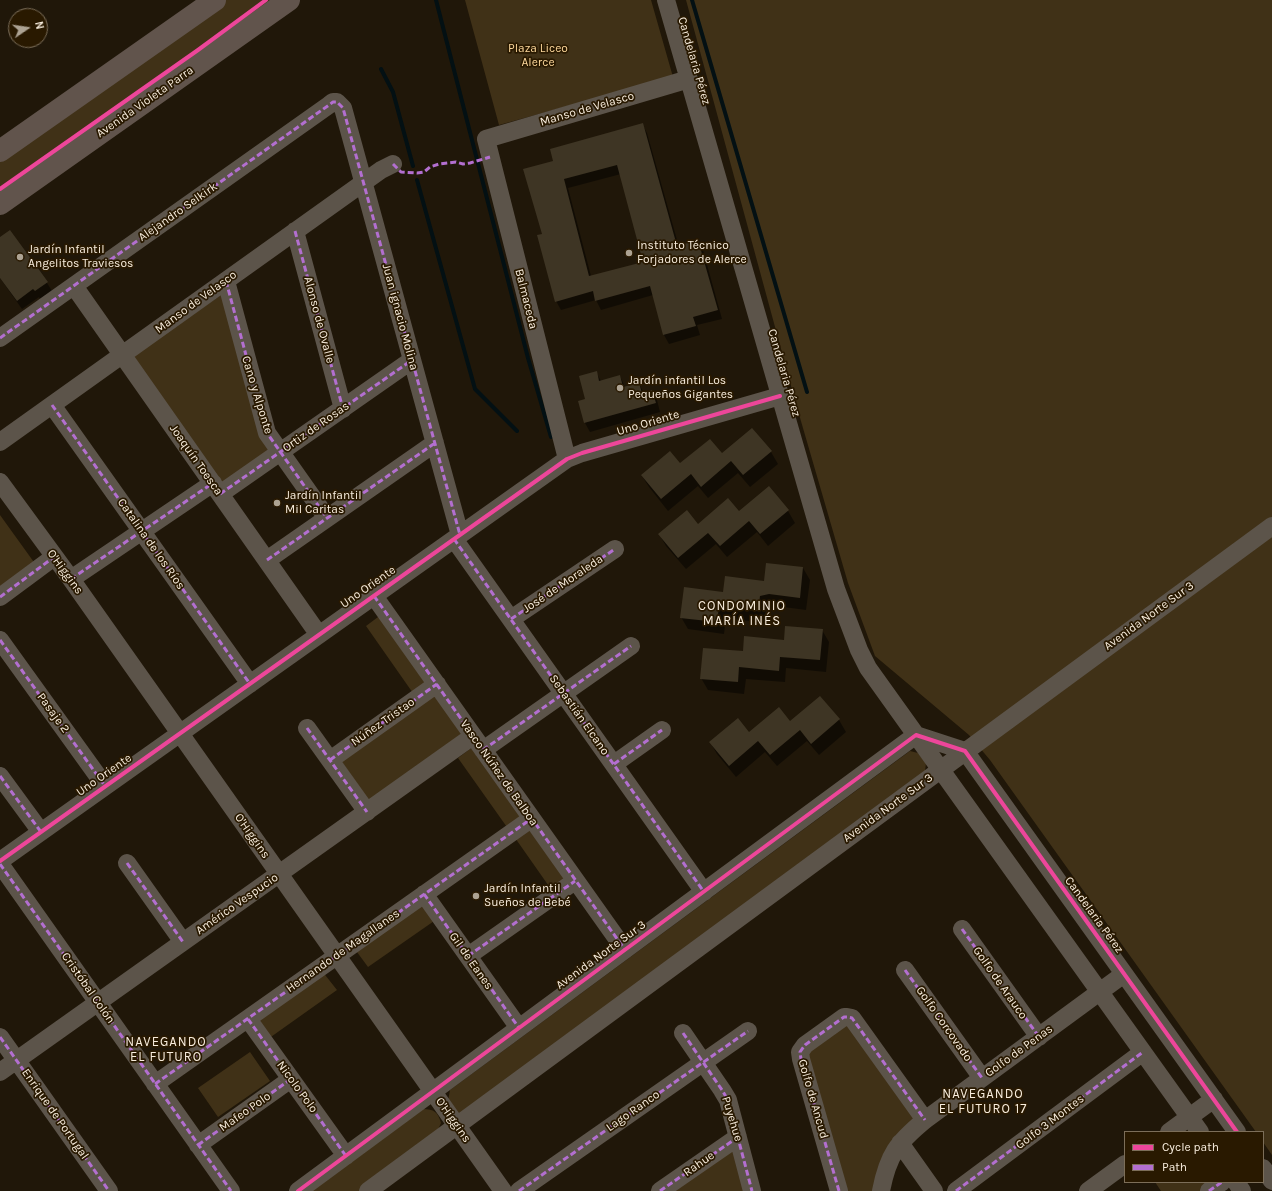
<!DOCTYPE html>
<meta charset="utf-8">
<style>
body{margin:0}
#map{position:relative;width:1272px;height:1191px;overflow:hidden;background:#201709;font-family:Karla,sans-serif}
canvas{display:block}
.legend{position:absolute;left:1124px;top:1131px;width:140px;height:52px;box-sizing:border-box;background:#291900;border:1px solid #7c6e59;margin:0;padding:5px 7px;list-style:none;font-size:12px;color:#f9eede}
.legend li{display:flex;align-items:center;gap:8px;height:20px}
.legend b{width:20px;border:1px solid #7c6e59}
.north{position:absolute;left:8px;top:8px;width:40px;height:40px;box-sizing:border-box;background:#291900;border:1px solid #7c6e59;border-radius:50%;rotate:77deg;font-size:11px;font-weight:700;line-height:16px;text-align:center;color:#f9eede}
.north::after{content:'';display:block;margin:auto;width:14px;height:18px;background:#ada393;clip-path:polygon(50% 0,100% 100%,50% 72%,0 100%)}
</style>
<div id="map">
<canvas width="1272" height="1191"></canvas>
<ul class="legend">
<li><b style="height:5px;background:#ed469a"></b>Cycle path</li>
<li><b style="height:5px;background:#b36fd0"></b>Path</li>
</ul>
<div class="north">N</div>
</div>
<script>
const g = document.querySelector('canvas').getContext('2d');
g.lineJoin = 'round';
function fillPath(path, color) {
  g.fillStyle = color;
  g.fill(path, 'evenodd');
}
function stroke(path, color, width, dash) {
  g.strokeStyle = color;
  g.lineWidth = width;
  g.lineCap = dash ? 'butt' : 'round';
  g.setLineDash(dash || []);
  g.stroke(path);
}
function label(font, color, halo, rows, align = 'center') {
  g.font = font + ' Karla,sans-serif';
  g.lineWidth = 3.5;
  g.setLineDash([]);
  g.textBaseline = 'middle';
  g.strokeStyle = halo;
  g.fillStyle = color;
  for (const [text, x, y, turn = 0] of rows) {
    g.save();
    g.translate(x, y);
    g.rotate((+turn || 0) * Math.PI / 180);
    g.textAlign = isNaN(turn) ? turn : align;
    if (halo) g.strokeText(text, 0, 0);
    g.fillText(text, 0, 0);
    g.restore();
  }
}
fillPath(new Path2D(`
 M226 0H277L0 192V160Z
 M465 0H651L673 77 499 125Z
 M686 0H1272V1155L1263 1142V1132H1256L990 760 969 735 875 656 848 583 796 404Z
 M221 295 273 449 223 486 132 357Z
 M0 515 36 565 0 592Z
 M382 614 428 682 415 696 366 626Z
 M431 692 464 733 370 802 339 758Z
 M470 749H475L523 815 509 830 458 758Z
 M910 751 918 753 926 763 925 771 462 1113H457L448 1101 450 1090Z
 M526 826 566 875 553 892 513 835Z
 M423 903 437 919 368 967 354 948Z
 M322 971 337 990 268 1039 258 1016Z
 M848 1024 915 1115 874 1191H843L805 1053Z
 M250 1052 270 1081 218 1117 198 1088Z
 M423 1109C434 1109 438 1112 441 1123L436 1134 359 1191H311Z
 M734 1149 748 1191H668Z
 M1155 1182H1216L1203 1191H1161Z`), '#403117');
fillPath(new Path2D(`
 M642 124 647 133 679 247 698 241 703 250 722 319 697 325 700 335 669 344 664 335 653 295 601 310 596 300 561 310 556 301 543 235 554 161ZM621 174 644 263 591 276 568 188Z
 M0 238 47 283 52 291 40 299 39 297 22 309 0 278Z
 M596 372 601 381 620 376 625 387 639 384 644 393 652 391 657 400 660 412 590 432 585 423 586 400Z
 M771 452 778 464 750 487 738 473 708 498 698 486 668 511 649 487 642 476 680 465Z
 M769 488 788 511 795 523 768 546 757 532 727 557 716 544 686 569 666 546 659 534 698 525 739 513Z
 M803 568 810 580 806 610 776 606 766 608 764 623 726 618 724 634 688 629 681 617 724 593 765 582Z
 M822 630 829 642 826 672 786 668 785 682 746 679 744 694 708 690 701 678 744 652Z
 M820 697 839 720 846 732 819 755 807 741 777 766 765 752 736 777 717 754 710 742 749 733 790 722Z`), '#0007');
stroke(new Path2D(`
 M436 0 528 358 551 437
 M692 0 807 392
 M381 69 393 92 413 166
 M417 180 475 389 517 431`), '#031013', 4);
fillPath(new Path2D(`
 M643 123 677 246 698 240 718 310 693 317 696 326 663 335 650 286 595 301 593 291 555 302 537 235 542 234 523 169 553 161 550 149ZM617 165 643 262 589 276 564 179Z
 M10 230 48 282 35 291 33 289 17 301 0 278V237Z
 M597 371 599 381 620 375 623 387 639 383 642 393 652 390 656 403 584 423 578 401 585 399 579 376Z
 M752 428 772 451 743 475 731 461 701 487 691 474 661 499 641 475 670 451 680 463 710 439 722 453Z
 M769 486 789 510 760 534 749 521 720 546 708 533 678 558 658 534 687 510 698 524 728 498 739 511Z
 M766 563 803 567 800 598 769 594 760 596 758 611 719 606 717 622 680 618 684 587 723 592 725 576 764 581Z
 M785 626 823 629 820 660 780 657 779 671 739 667 738 682 700 679 703 648 743 651 744 636 784 640Z
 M820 696 840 719 811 744 800 730 770 755 758 741 729 766 709 742 738 718 749 732 779 707 790 721Z`), '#3e3524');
stroke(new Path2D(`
 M666 0 836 589 859 650 868 668 1200 1132
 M295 231 343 409
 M226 281 267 433 327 518
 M74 286 319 635
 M0 338 329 105 333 102H337L343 108 460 535
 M52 405 250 684
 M0 442 381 170 393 164
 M567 459 486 139 689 79
 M0 482 71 579 503 1191
 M220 494 412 360
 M454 539 704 892
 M267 560 435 443
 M71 579 213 483
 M374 596 625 950
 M0 597 54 557
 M511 619 615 549
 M0 640 105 786
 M307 728 367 812
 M483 750 631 646
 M330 760 437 684
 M614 764 662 730
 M0 776 41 832
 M0 861 567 459 582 453 780 396
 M127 863 183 942
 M0 864 231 1191
 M424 894 519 1028
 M962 929 1039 1037
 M468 956 575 881
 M905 970 982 1078
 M248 1019 346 1156
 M683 1033 722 1090 728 1100 752 1191
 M0 1037 109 1191
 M0 1072 473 736
 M155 1084 531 819
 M1169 1132 1214 1099
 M900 1143 934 1191
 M198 1145 291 1079
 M1263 1168 1272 1181
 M1236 1182 1242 1191
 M298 1191 916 735 965 751 1237 1132
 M368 1191 1272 526
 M519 1191 748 1031
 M660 1191 738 1137
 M839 1191 801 1059 800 1052 805 1045 844 1017H847L852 1018 925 1120
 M881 1191C888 1155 897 1143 925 1120L1124 974
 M956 1191 1143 1052
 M1088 1191 1125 1164
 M1209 1191 1222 1182`), '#5c544a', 18);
stroke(new Path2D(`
 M0 151 215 0
 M0 204 289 0`), '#61544c', 22);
stroke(new Path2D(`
 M393 164 401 172 417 173 424 172 430 167 439 164 456 162 463 164 470 163 490 157
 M295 231 343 409
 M226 281 267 433 327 518
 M0 338 329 105 333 102H337L343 108 460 535
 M52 405 250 684
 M220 494 412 360
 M454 539 704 892
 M267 560 435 443
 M71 579 213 483
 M374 596 625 950
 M0 597 54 557
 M511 619 615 549
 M0 640 105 786
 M307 728 367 812
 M483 750 631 646
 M330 760 437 684
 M614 764 662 730
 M0 776 41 832
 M127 863 183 942
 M0 864 231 1191
 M424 894 519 1028
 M962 929 1039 1037
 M468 956 575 881
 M905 970 982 1078
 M248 1019 346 1156
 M683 1033 722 1090 728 1100 752 1191
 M0 1037 109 1191
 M155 1084 531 819
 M198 1145 291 1079
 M519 1191 748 1031
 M660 1191 738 1137
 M839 1191 801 1059 800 1052 805 1045 844 1017H847L852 1018 925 1120
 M956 1191 1143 1052
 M1209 1191 1222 1182`), '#b36fd0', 3, [6, 3]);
stroke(new Path2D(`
 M0 189 198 50 266 0
 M0 861 567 459 582 453 780 396
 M298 1191 916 735 965 751 1237 1132`), '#ed469a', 4);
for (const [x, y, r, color] of [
 [629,253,4,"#ada393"],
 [20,257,4,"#ada393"],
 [620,388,4,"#ada393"],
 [277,503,4,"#ada393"],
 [476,896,4,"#ada393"]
]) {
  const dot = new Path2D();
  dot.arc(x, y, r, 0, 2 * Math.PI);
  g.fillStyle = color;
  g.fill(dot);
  stroke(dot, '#291900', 1.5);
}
label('12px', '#fcd79b', '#291900', [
 ["Plaza Liceo",538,49],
 ["Alerce",538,63]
]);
label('12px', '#f9eede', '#291900', [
 ["Candelaria Pérez",694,61,74],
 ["Avenida Violeta Parra",145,102,-35],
 ["Manso de Velasco",587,109,-16],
 ["Alejandro Selkirk",178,212,-35],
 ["Balmaceda",526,299,76],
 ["Manso de Velasco",196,302,-36],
 ["Juan ignacio Molina",400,317,75],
 ["Alonso de Ovalle",319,320,75],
 ["Candelaria Pérez",784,373,74],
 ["Cano y Alponte",257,395,73],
 ["Uno Oriente",648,423,-16],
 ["Ortiz de Rosas",316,427,-35],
 ["Joaquín Toesca",196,460,55],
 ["Catalina de los Ríos",151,544,55],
 ["O'Higgins",65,572,54],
 ["José de Moraleda",563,584,-34],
 ["Uno Oriente",368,587,-35],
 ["Avenida Norte Sur 3",1149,616,-36],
 ["Pasaje 2",53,713,54],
 ["Sebastián Elcano",579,715,55],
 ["Núñez Tristao",383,722,-35],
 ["Vasco Núñez de Balboa",499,773,55],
 ["Uno Oriente",104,775,-35],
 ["Avenida Norte Sur 3",888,808,-36],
 ["O'Higgins",252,836,55],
 ["Américo Vespucio",237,904,-35],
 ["Candelaria Pérez",1094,915,54],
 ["Hernando de Magallanes",343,951,-35],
 ["Avenida Norte Sur 3",601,955,-36],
 ["Gil de Eanes",471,961,55],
 ["Golfo de Arauco",1000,983,55],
 ["Cristóbal Colón",88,988,55],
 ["Golfo Corcovado",944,1024,55],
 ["Golfo de Penas",1019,1051,-36],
 ["Nicolo Polo",297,1087,54],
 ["Golfo de Ancud",813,1099,74],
 ["Lago Ranco",633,1111,-35],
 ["Mafeo Polo",245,1112,-35],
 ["Enrique de Portugal",55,1114,55],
 ["Puyehue",732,1119,73],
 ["O'Higgins",453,1120,55],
 ["Golfo 3 Montes",1050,1122,-37],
 ["Rahue",699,1164,-35]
]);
label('12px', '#f9eede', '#291900', [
 ["Instituto Técnico",637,246],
 ["Forjadores de Alerce",637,260],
 ["Jardín Infantil",28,250],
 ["Angelitos Traviesos",28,264],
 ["Jardín infantil Los",628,381],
 ["Pequeños Gigantes",628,395],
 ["Jardín Infantil",285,496],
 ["Mil Caritas",285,510],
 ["Jardín Infantil",484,889],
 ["Sueños de Bebé",484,903]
], 'left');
g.letterSpacing = '1px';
label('13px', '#f9eede', '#291900', [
 ["CONDOMINIO",742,606],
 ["MARÍA INÉS",742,621],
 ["NAVEGANDO",166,1042],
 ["EL FUTURO",166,1057],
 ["NAVEGANDO",983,1094],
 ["EL FUTURO 17",983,1109]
]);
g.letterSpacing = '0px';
</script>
